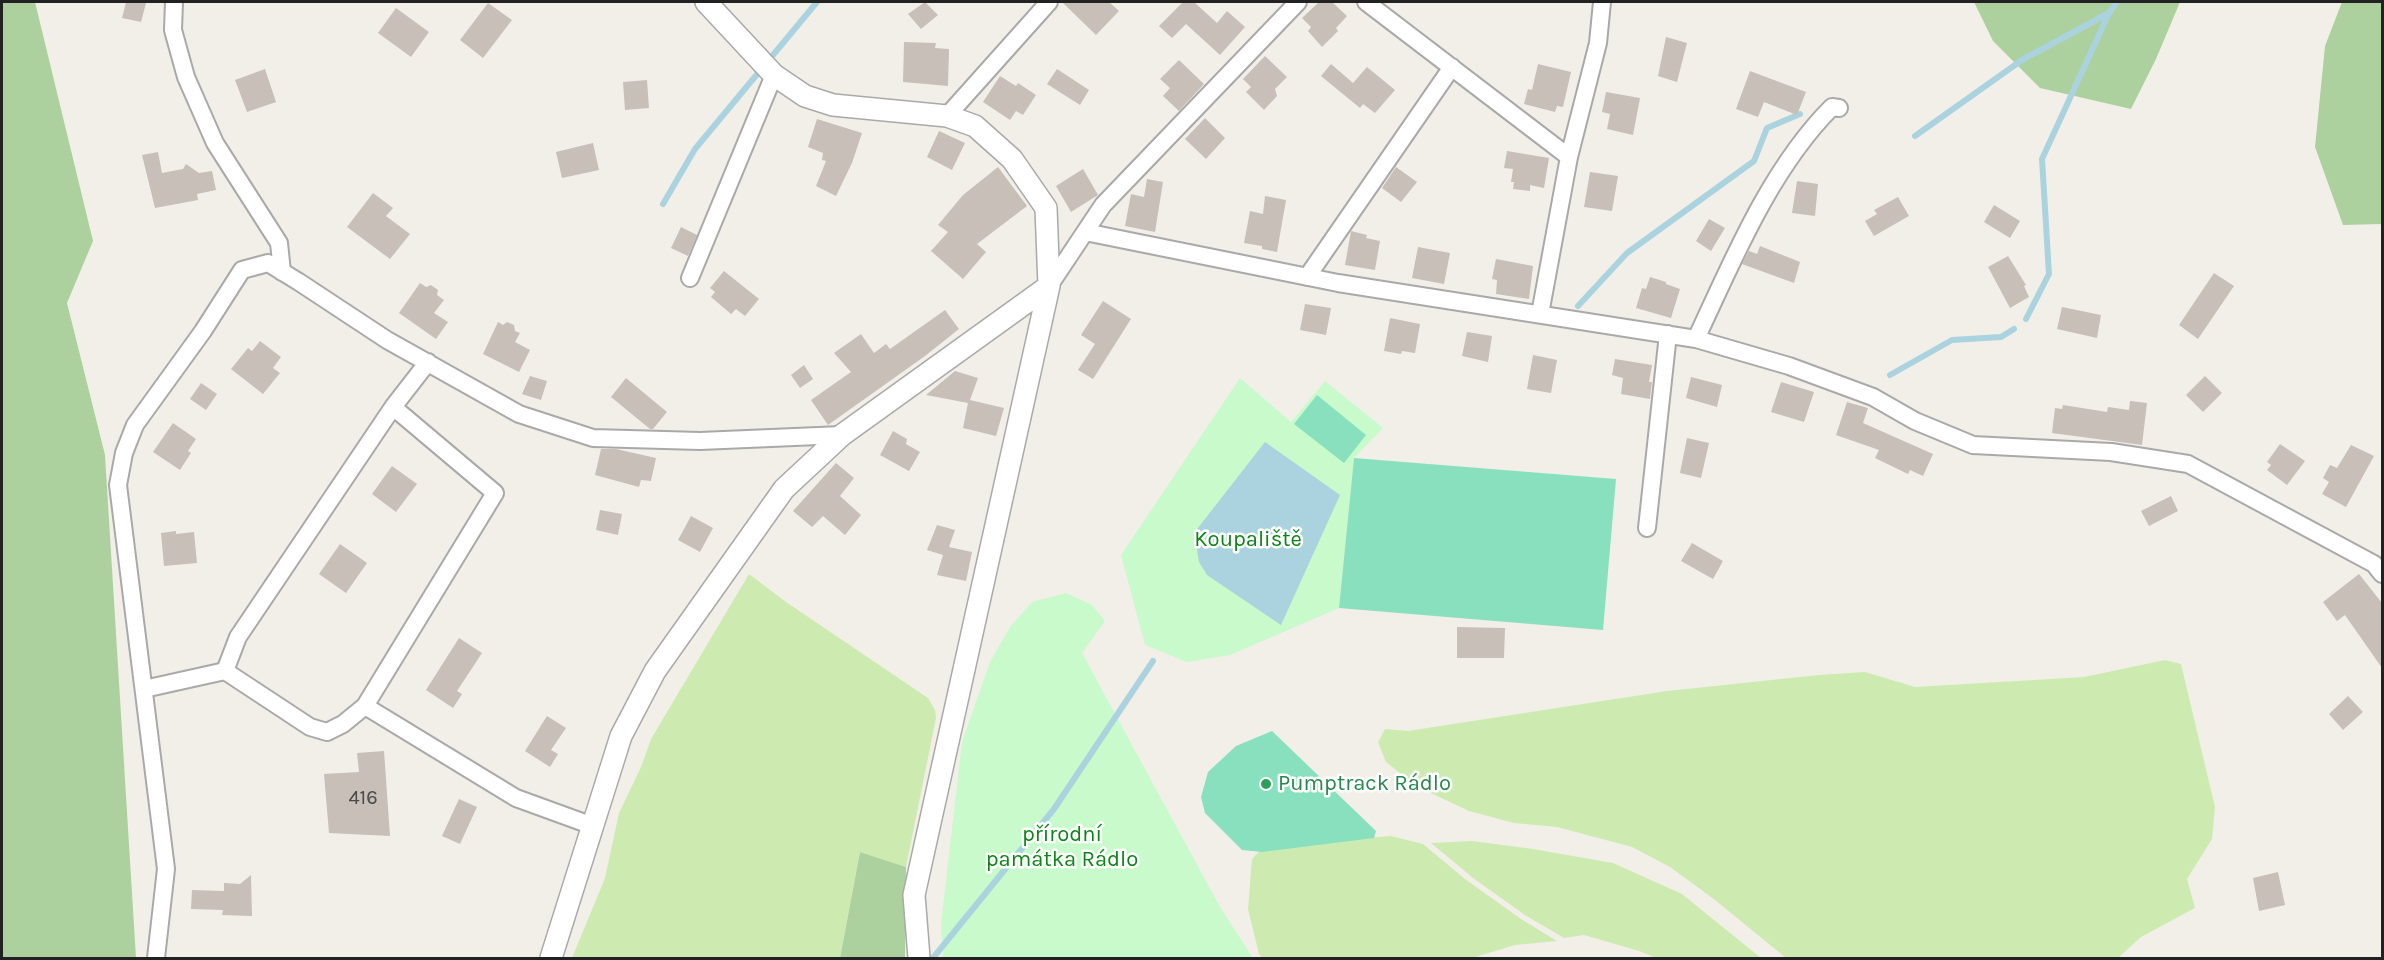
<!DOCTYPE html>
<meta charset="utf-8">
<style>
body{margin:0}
#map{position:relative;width:2384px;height:960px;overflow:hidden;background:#f2efe9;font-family:Karla,sans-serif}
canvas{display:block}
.frame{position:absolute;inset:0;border:3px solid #222;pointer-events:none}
</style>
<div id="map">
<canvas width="2384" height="960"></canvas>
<div class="frame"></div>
</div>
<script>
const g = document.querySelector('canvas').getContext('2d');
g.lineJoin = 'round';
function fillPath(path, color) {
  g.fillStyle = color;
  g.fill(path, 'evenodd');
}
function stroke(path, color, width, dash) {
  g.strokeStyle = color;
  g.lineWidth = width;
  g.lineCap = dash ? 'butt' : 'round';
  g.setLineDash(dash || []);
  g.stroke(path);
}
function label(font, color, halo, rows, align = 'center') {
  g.font = font + ' Karla,sans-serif';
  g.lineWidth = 5;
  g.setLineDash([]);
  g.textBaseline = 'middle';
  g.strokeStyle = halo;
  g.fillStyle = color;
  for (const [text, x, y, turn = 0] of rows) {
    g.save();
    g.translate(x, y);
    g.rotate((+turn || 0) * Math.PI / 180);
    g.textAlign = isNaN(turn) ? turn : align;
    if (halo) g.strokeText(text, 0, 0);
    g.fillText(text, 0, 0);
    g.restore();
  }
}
fillPath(new Path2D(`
 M749 574 786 602 928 698 935 710 936 718 906 867 860 852 840 958H572L605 878 619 813 641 767 651 739Z
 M2165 660 2181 664 2215 807 2212 839 2187 879 2195 908 2141 937 2118 958H1786L1715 900 1670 867 1632 847 1557 827 1514 823 1469 811 1416 786 1386 762 1378 742 1385 729 1408 731 1667 691 1819 675 1865 672 1915 687 2084 677Z
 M1391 836 1423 844 1465 879 1521 919 1557 941 1515 945 1472 958H1262L1259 954 1248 909 1252 859 1263 847Z
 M1472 841 1533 849 1613 863 1682 894 1761 958H1656L1639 951 1584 935 1564 938 1525 915 1473 878 1431 843Z`), '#cdebb0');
fillPath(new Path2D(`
 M2 2H35L93 241 67 303 105 455 136 958H2Z
 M1974 2H2180L2156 59 2131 109 2040 88 1993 41Z
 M2342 2H2382V224L2343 225 2315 147 2325 46Z
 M860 852 906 867 905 958H840Z`), '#add19e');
fillPath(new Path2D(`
 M1240 378 1291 422 1325 381 1383 428 1354 458 1339 608 1230 655 1187 662 1145 645 1121 555Z
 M1066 593 1092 605 1105 621 1082 653 1220 907 1253 958H943L941 924 962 742 990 662 1010 627 1032 602Z`), '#c8facc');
fillPath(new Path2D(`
 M1317 395 1366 435 1344 463 1294 424Z
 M1354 458 1616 479 1603 630 1339 608Z
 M1272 731 1376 831 1374 838 1262 852 1242 850 1205 813 1201 797 1208 772 1236 746Z`), '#88e0be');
fillPath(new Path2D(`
 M1265 442 1340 495 1281 625 1207 575 1199 562 1194 533Z`), '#aad3df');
stroke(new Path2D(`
 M1915 136 2022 60 2109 13 2117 2
 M663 204 695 149 817 2
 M1578 306 1627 253 1754 161 1767 128 1800 114
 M2026 319 2049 274 2042 159 2109 13
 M1890 375 1952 340 2001 337 2014 329
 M933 958 1054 809 1153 661`), '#aad3df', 6);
fillPath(new Path2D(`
 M126 2 146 3 141 22 122 18Z
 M925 2 938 15 921 29 908 14Z
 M1062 2H1109L1119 11 1096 35Z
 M1183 2H1194L1217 23 1227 11 1245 27 1220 55 1186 24 1172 38 1159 26Z
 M1319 2H1332L1347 16 1336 28 1338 31 1322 47 1308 31 1311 27 1302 18Z
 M488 3 512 20 483 58 460 40Z
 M396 8 429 32 411 57 378 33Z
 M1666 37 1687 43 1677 82 1658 76Z
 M904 42 936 43 935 48 949 49 948 86 903 82Z
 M1265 56 1287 77 1275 89 1277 96 1264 110 1246 92 1251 87 1243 79Z
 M1179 60 1204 84 1179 111 1163 96 1170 88 1160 79Z
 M1331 64 1353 83 1367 67 1395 90 1375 113 1363 104 1360 108 1321 76Z
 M1538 64 1571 72 1563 107 1557 106 1555 112 1524 104 1528 89 1532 90Z
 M265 69 276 102 247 112 235 80Z
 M1057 69 1089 90 1080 105 1047 84Z
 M1750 71 1806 92 1797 115 1764 102 1758 117 1736 109Z
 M1000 76 1016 86 1018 83 1036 95 1023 115 1016 111 1010 120 983 102Z
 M647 80 649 108 625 110 623 82Z
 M1606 92 1640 98 1633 135 1607 129 1610 114 1602 112Z
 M1205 118 1225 138 1206 159 1185 139Z
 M817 119 862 133 852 163 836 196 816 186 826 161 822 160 823 153 808 147Z
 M939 131 965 143 952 170 927 157Z
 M593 143 599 170 562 178 556 152Z
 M1507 151 1549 158 1544 188 1530 185V191L1513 189 1514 182H1511L1513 169 1504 168Z
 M158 152 162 173 183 169 186 164 199 173 212 171 216 190 197 194 198 200 155 208 142 155Z
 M998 167 1027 206 977 244 986 252 963 279 931 251 948 232 938 225 963 195Z
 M1396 167 1417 182 1401 202 1382 188Z
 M1083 169 1098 195 1071 212 1056 186Z
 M1590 172 1618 176 1612 211 1584 207Z
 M1147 179 1163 182 1155 232 1125 226 1131 194 1144 197Z
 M1797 181 1818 184 1815 216 1792 213Z
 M373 193 393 208 386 216 410 234 390 259 347 227Z
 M1265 196 1286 200 1277 252 1262 249V246L1244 243 1250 211 1263 214Z
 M1898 197 1909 216 1874 236 1865 221 1877 214 1874 210Z
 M1994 205 2020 221 2010 238 1984 222Z
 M1709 219 1725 228 1711 251 1696 241Z
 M681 227 697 235 688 256 671 248Z
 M1351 231 1367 235 1366 238 1380 241 1375 270 1345 265Z
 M1760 246 1800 262 1794 283 1742 264 1749 251 1757 254Z
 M1418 247 1450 253 1444 284 1412 278Z
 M2008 256 2026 285 2024 286 2029 297 2010 308 1988 267Z
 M1496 259 1533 266 1529 299 1496 294 1497 280 1492 279Z
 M724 271 759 299 745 316 736 309 731 314 711 297 715 292 710 288Z
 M2214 273 2234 286 2198 339 2179 325Z
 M1650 277 1666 282V284L1680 289 1671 318 1636 308 1642 288 1646 289Z
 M420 283 426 287 431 285 438 290 437 295 444 300 434 313 448 322 436 339 399 313Z
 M1103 301 1131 319 1093 379 1078 370 1095 344 1081 335Z
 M1305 304 1331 308 1326 335 1300 330Z
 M2062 307 2101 315 2097 338 2057 329Z
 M945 310 959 329 925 356 828 425 811 400 851 372 834 353 861 334 874 353 886 344 890 349Z
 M1390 318 1420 324 1415 353 1402 351 1401 354 1384 351Z
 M498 322 503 325 507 322 514 325 515 331 520 333 515 342 530 350 519 372 483 354Z
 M1467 332 1492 336 1488 362 1462 356Z
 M260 341 281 357 273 368 280 373 263 394 231 369 248 348 252 351Z
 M1533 355 1557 360 1551 393 1527 389Z
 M1615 359 1652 365 1649 382H1652L1650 399 1621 394 1623 378 1612 375Z
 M804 365 813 379 800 388 791 375Z
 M955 371 978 378 970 400 1004 408 996 436 963 428 968 403 926 395Z
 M530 376 547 381 541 400 522 394Z
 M2205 376 2222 393 2203 412 2186 395Z
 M1691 377 1722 385 1717 407 1686 398Z
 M626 378 667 412 653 429H650L611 397Z
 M1781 382 1814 392 1804 422 1771 412Z
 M201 383 217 394 206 410 190 399Z
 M2130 401 2147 403 2142 445 2052 433 2055 408 2062 409 2063 405 2107 412 2108 407 2129 410Z
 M1847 402 1868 408 1863 423 1933 454 1923 476 1910 470 1908 474 1875 458 1879 450 1836 435Z
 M173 423 196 439 188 451 191 453 180 470 153 452Z
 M893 431 907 439 906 444 920 452 909 471 880 455Z
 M1687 438 1709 443 1701 478 1680 473Z
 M2280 444 2305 461 2287 485 2267 470 2271 465 2267 462Z
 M2351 445 2374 456 2346 507 2322 494 2329 482 2323 478 2330 465 2337 468Z
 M601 449H616L656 458 651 481 641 480 639 487 595 475Z
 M836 463 854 478 840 496 861 515 845 535 823 516 812 527 793 511Z
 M392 466 417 484 396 512 372 494Z
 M2171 496 2178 511 2149 526 2141 511Z
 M600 510 622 514 618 535 596 530Z
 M691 516 713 528 700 552 678 540Z
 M937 525 955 530 949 547 972 552 966 581 937 575 943 555 927 550Z
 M176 531V534L194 532 197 563 164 566 161 533Z
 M1692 543 1723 561 1713 579 1681 561Z
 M340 544 367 563 346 593 319 574Z
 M2359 574 2382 603V668L2345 615 2337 621 2323 602Z
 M1457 627 1505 628 1504 658H1457Z
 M459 638 482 653 457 691 462 694 453 708 426 690Z
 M2348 696 2363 712 2343 730 2329 714Z
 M547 716 566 728 551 750 558 754 550 767 525 751Z
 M384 751 390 836 329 833 324 774 359 772 357 753Z
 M459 799 477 807 460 844 442 836Z
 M2278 872 2285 905 2259 911 2253 878Z
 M251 875 252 916 222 915 223 910 191 909 192 890 224 891V883L240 884Z`), '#c7bfb8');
const minor = new Path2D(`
 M174 2 173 30 186 77 215 143 279 243 282 272
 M1366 2 1569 157
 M947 116 1049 2
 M1085 232 1338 283 1696 339 1789 366 1873 397 1915 421 1973 445 2111 452 2188 464 2374 564 2382 574
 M1307 277 1452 67
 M690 278 774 75
 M1049 286 1103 205 1298 2
 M1540 314 1569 157 1598 43 1602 2
 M1696 339C1733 260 1770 169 1832 107L1839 108
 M1647 528 1668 334
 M225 671 238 637 393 407 428 362
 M144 689 225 671 310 727 327 732 343 724 365 706 495 493 393 407
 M365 706 516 798 593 826
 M156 958 166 869 118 485 124 453 135 425 203 331 242 270 268 263 299 282 387 340 519 414 593 438 700 441 842 435`);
const tertiary = new Path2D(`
 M706 2 774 75 805 96 833 105 947 116 975 126 1012 159 1046 208 1049 286 914 895 919 958
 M551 958 621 736 655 671 784 489 842 435 1049 286`);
stroke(minor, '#a9a9a9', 20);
stroke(tertiary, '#a9a9a9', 24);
stroke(minor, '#fff', 16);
stroke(tertiary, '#fff', 21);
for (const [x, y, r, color] of [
 [1266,784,6,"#2e9e5b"]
]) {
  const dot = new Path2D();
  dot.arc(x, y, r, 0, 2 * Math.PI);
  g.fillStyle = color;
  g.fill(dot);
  stroke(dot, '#fff', 2);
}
label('20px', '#4b4948', null, [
 ["416",363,798]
]);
label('22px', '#0c8416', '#fff', [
 ["Koupaliště",1248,540],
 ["přírodní",1062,835],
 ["památka Rádlo",1062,860]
]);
label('22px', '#27864d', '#fff', [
 ["Pumptrack Rádlo",1278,784]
], 'left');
</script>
